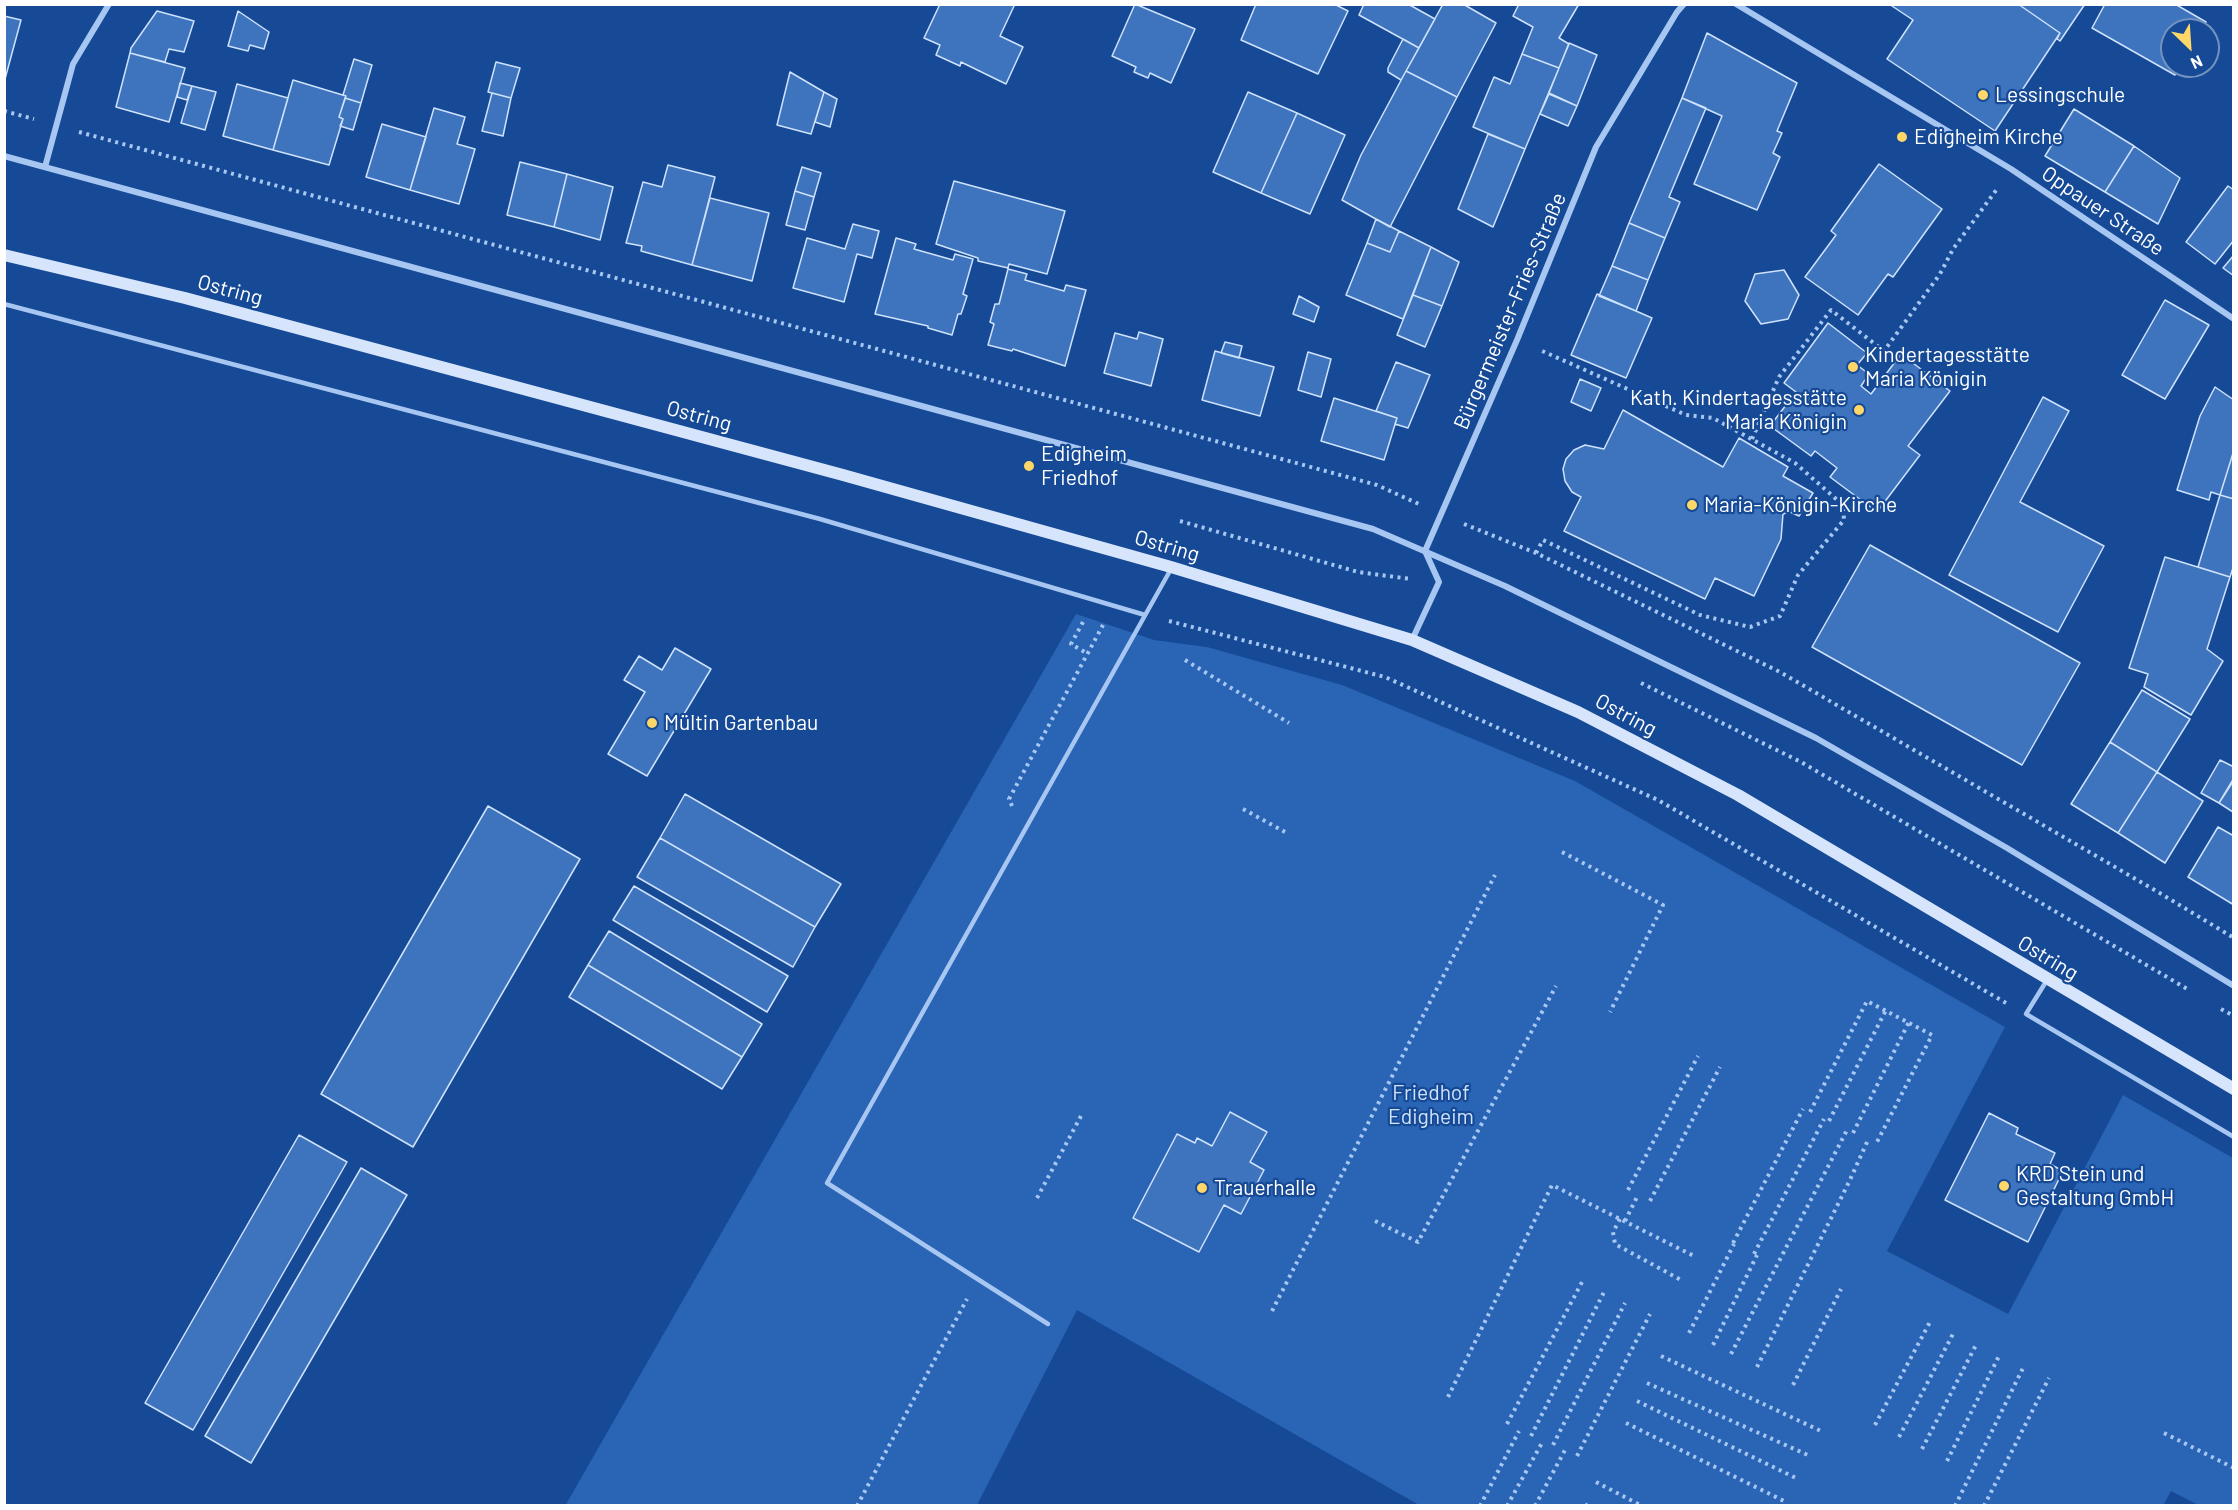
<!DOCTYPE html>
<meta charset="utf-8">
<style>
body{margin:0}
#map{position:relative;width:2238px;height:1510px;overflow:hidden;background:#164a96;font-family:Barlow,sans-serif}
canvas{display:block}
.frame{position:absolute;inset:0;border:6px solid #fff;pointer-events:none}
.north{position:absolute;left:2160px;top:18px;width:60px;height:60px;box-sizing:border-box;background:#164a96;border:2px solid #7392c0;border-radius:50%;rotate:155deg;font-size:16px;font-weight:700;line-height:24px;text-align:center;color:#fff}
.north::after{content:'';display:block;margin:auto;width:21px;height:27px;background:#ffd768;clip-path:polygon(50% 0,100% 100%,50% 72%,0 100%)}
</style>
<div id="map">
<canvas width="2238" height="1510"></canvas>
<div class="frame"></div>
<div class="north">N</div>
</div>
<script>
const g = document.querySelector('canvas').getContext('2d');
g.lineJoin = 'round';
function fillPath(path, color) {
  g.fillStyle = color;
  g.fill(path, 'evenodd');
}
function stroke(path, color, width, dash) {
  g.strokeStyle = color;
  g.lineWidth = width;
  g.lineCap = dash ? 'butt' : 'round';
  g.setLineDash(dash || []);
  g.stroke(path);
}
function label(font, color, halo, rows, align = 'center') {
  g.font = font + ' Barlow,sans-serif';
  g.lineWidth = 4.5;
  g.setLineDash([]);
  g.textBaseline = 'middle';
  g.strokeStyle = halo;
  g.fillStyle = color;
  for (const [text, x, y, turn = 0] of rows) {
    g.save();
    g.translate(x, y);
    g.rotate((+turn || 0) * Math.PI / 180);
    g.textAlign = isNaN(turn) ? turn : align;
    if (halo) g.strokeText(text, 0, 0);
    g.fillText(text, 0, 0);
    g.restore();
  }
}
fillPath(new Path2D(`
 M1076 614 1154 640 1207 647 1342 685 1575 781 2005 1027 1887 1251 2008 1314 2123 1095 2233 1158V1505H2198L2171 1491 2163 1506 1419 1505 1077 1310 977 1505 565 1506Z`), '#2964b5');
const building = new Path2D(`
 M940 4H1015L1000 36 1023 47 1006 84 961 62 960 66 936 55 940 45 924 38Z
 M1135 4 1195 29 1171 83 1150 73 1148 78 1134 72 1136 67 1112 56Z
 M1256 4H1334L1348 11 1318 74 1241 40Z
 M1364 4H1408L1435 19 1419 48 1359 15Z
 M1443 4H1463L1496 23 1457 97 1406 71Z
 M1519 4H1579L1559 38 1569 44 1559 68 1522 54 1533 27 1513 16Z
 M1889 4H2018L2060 33 1995 131 1887 59 1913 20Z
 M2018 4H2085L2060 41 2057 39 2060 33Z
 M2105 4H2175L2206 22 2201 30H2172V66H2180L2175 75 2092 28Z
 M157 11 194 21 184 52 169 49 165 62 130 53 131 48Z
 M238 11 269 32 264 49 250 45 248 51 228 46Z
 M4 16 21 20 5 79 4 78Z
 M1707 33 1797 83 1777 131 1782 133 1773 153 1780 157 1757 210 1694 184 1722 116 1682 98Z
 M1403 39 1419 48 1401 80 1388 72V68Z
 M1569 43 1597 55 1577 106 1549 93Z
 M130 53 185 68 169 122 116 107Z
 M1522 54 1559 68 1525 149 1473 127 1494 77 1510 84Z
 M354 59 372 65 361 103 345 98 346 96 343 95Z
 M496 62 520 68 511 98 488 92Z
 M1406 71 1457 97 1390 227 1342 200 1361 155Z
 M790 72 824 92 811 134 777 125Z
 M293 80 346 96 339 117 343 119 329 165 273 150Z
 M180 83 192 86 187 100 177 97Z
 M237 84 288 98 273 150 223 136Z
 M192 86 216 92 205 130 181 123Z
 M824 92 837 99 830 127 815 122Z
 M1248 92 1297 113 1261 193 1213 172Z
 M492 93 511 98 503 136 482 131Z
 M1549 94 1577 106 1568 126 1540 114Z
 M345 98 361 103 353 130 340 126 343 119 339 117Z
 M1682 98 1706 108 1669 197 1680 202 1665 238 1629 223Z
 M434 108 465 117 457 144 475 149 459 204 410 190Z
 M2074 109 2134 146 2105 192 2045 156Z
 M1297 113 1345 135 1310 214 1261 193Z
 M382 124 426 137 410 190 366 177Z
 M1488 134 1525 149 1493 227 1458 209Z
 M2134 146 2180 178 2158 224 2105 192Z
 M520 162 567 174 554 227 507 215Z
 M1879 164 1942 209 1893 277 1888 274 1858 315 1805 277 1836 235 1831 231Z
 M668 165 715 177 692 265 641 251 642 246 626 243 643 182 662 187Z
 M802 167 821 173 814 197 795 191Z
 M567 174 613 187 600 240 554 227Z
 M954 181 1065 211 1047 274 1009 264 1008 268 978 261V258L936 244Z
 M2228 186 2234 190V240L2215 264 2186 242Z
 M795 191 814 197 805 230 786 225Z
 M710 198 769 213 752 281 692 265Z
 M1376 219 1399 231 1390 252 1367 243Z
 M1629 223 1665 238 1648 280 1612 266Z
 M853 224 879 231 872 258 857 254 844 302 793 288 807 238 845 249Z
 M1399 231 1431 247 1403 319 1346 295 1367 243 1390 252Z
 M896 238 916 244 914 249 953 260 955 254 973 259 963 294 967 296 961 314H958L952 335 928 328V326L875 314Z
 M1431 247 1459 262 1442 306 1413 295Z
 M2234 255V276L2223 268Z
 M1612 266 1648 280 1636 311 1599 296Z
 M1008 269 1027 274 1025 280 1064 291 1066 285 1086 290 1065 366 1013 349 1012 351 988 345 994 324 990 322 995 304H999Z
 M1784 270 1799 295 1788 319 1761 324 1745 301 1755 274Z
 M1597 294 1652 318 1626 378 1571 355Z
 M1413 295 1442 306 1425 347 1397 335Z
 M1299 296 1319 307 1314 322 1293 314Z
 M2165 300 2209 325 2165 399 2122 375Z
 M1828 323 1867 353 1857 365 1869 374 1861 386 1871 394 1901 354 1950 391 1908 446 1920 455 1877 512 1830 477 1837 468 1815 451 1811 456 1770 426 1796 392 1784 383Z
 M1139 332 1163 339 1151 386 1104 373 1115 333 1137 339Z
 M1225 342 1242 346 1239 358 1221 353Z
 M1215 351 1274 367 1260 416 1202 400Z
 M1308 352 1331 359 1321 397 1298 390Z
 M1396 362 1430 375 1408 428 1395 424 1397 418 1376 411Z
 M1580 379 1601 388 1591 411 1571 402Z
 M2215 387 2234 400V450L2220 495 2211 492 2209 500 2177 490 2200 416Z
 M2043 397 2069 411 2020 502 2104 546 2058 632 1949 575Z
 M1334 398 1397 418 1384 460 1321 441Z
 M1623 410 1723 467 1739 438 1788 467 1783 476 1813 493 1799 516 1790 512 1783 514 1781 539 1754 596 1715 578 1705 599 1564 531 1581 497 1572 492 1565 481 1563 469 1566 459 1574 450 1585 445 1604 449Z
 M2234 450V499L2220 495Z
 M2220 495 2234 499V565L2230 577 2198 567Z
 M1870 545 2080 663 2022 765 1812 647Z
 M2165 557 2230 577 2207 649 2223 661 2191 715 2144 687 2148 674 2129 668Z
 M675 648 711 669 647 776 608 754 645 692 624 680 639 656 662 670Z
 M2142 690 2190 719 2157 772 2110 742Z
 M2110 742 2157 772 2118 833 2071 804Z
 M2220 760 2234 767V778L2219 803 2201 793Z
 M2157 772 2203 801 2165 863 2118 833Z
 M2234 780V812H2233L2219 803Z
 M685 794 841 884 815 927 660 838Z
 M488 806 580 859 413 1147 321 1094Z
 M2218 827 2234 836V905L2188 877Z
 M660 838 815 927 793 967 637 877Z
 M634 886 788 976 767 1012 613 920Z
 M609 931 762 1024 742 1057 588 965Z
 M588 965 742 1057 722 1089 569 997Z
 M1230 1112 1267 1132 1250 1162 1264 1170 1241 1214 1224 1205 1199 1252 1133 1218 1177 1134 1195 1143 1197 1138 1212 1146Z
 M1989 1113 2018 1128 2016 1134 2055 1153 2050 1164 2063 1171 2028 1242 1945 1200Z
 M299 1135 347 1162 193 1430 145 1403Z
 M361 1168 407 1195 251 1463 205 1436Z`);
fillPath(building, '#3e74be');
stroke(building, '#cfe2fc', 1.5);
stroke(new Path2D(`
 M4 111 34 119
 M79 132 1377 485 1421 505
 M1752 439 1779 377 1831 310 1884 351 1940 274 1953 249 1997 189
 M1180 521 1358 572 1411 579
 M1464 524 1536 553 1780 672 2158 892 2234 938
 M1536 553 1543 540 1700 615 1750 627 1780 616 1798 575 1844 520 1843 505 1795 463 1713 418 1686 415 1540 350
 M1169 621 1385 677 1658 800 2006 1003
 M1083 622 1071 644 1088 654
 M1185 660 1289 723
 M1641 683 1801 762 2189 990
 M1012 806 1009 799 1103 625
 M1243 809 1285 832
 M1562 852 1663 905 1610 1012
 M2221 1009 2234 1016
 M1810 1112 1867 1001 1932 1035 1876 1144
 M1829 1121 1886 1010
 M1853 1133 1909 1022
 M1628 1190 1698 1056
 M1037 1198 1081 1116
 M1650 1201 1720 1067
 M1620 1219 1613 1232 1615 1244 1681 1280
 M1375 1221 1418 1242 1556 986
 M1625 1221 1638 1195
 M1733 1243 1803 1109
 M1754 1254 1824 1119
 M1272 1311 1495 875
 M1689 1333 1734 1244
 M1713 1345 1757 1255
 M1731 1354 1847 1130
 M1661 1356 1823 1432
 M1757 1367 1849 1182 1868 1140
 M1647 1383 1810 1456
 M1793 1385 1841 1289
 M1448 1397 1552 1185 1694 1256
 M1637 1401 1798 1479
 M1626 1423 1786 1502
 M1507 1424 1582 1282
 M1875 1425 1931 1320
 M2164 1433 2234 1468
 M1531 1436 1604 1292
 M1899 1437 1954 1332
 M1553 1445 1625 1303
 M1922 1449 1977 1343
 M1577 1456 1650 1314
 M1947 1461 2000 1354
 M1596 1482 1642 1506
 M1585 1504 1587 1506
 M857 1506 967 1299
 M1480 1506 1519 1431
 M1507 1506 1543 1441
 M1535 1506 1565 1450
 M1955 1506 2024 1366
 M1984 1506 2049 1378`), '#a7c7f2', 4, [3, 4.5]);
stroke(new Path2D(`
 M4 304 820 519 1145 615
 M2047 980 2026 1014 2234 1137
 M1048 1324 827 1183 1171 569`), '#a7c7f2', 4.5);
stroke(new Path2D(`
 M1736 4 2011 169 2234 319
 M4 156 1373 529 1505 586 1816 738 2007 848 2234 986
 M45 167 73 64 109 4
 M1412 640 1439 582 1425 551 1517 340 1596 147 1677 12 1684 4`), '#a7c7f2', 6);
stroke(new Path2D(`
 M4 255 185 298 843 475 1171 567 1412 640 1578 712 1738 795 2234 1089`), '#d6e5fc', 12);
for (const [x, y, r, color] of [
 [1983,95,6,"#ffd768"],
 [1902,137,6,"#ffd768"],
 [1853,367,6,"#ffd768"],
 [1859,410,6,"#ffd768"],
 [1029,466,6,"#ffd768"],
 [1692,505,6,"#ffd768"],
 [652,723,6,"#ffd768"],
 [2004,1186,6,"#ffd768"],
 [1202,1188,6,"#ffd768"]
]) {
  const dot = new Path2D();
  dot.arc(x, y, r, 0, 2 * Math.PI);
  g.fillStyle = color;
  g.fill(dot);
  stroke(dot, '#164a96', 2);
}
label('21px', '#fff', '#164a96', [
 ["Lessingschule",1995,95],
 ["Edigheim Kirche",1914,137],
 ["Kindertagesstätte",1865,355],
 ["Maria Königin",1865,379],
 ["Kath. Kindertagesstätte",1847,398,"right"],
 ["Maria Königin",1847,422,"right"],
 ["Edigheim",1041,454],
 ["Friedhof",1041,478],
 ["Maria-Königin-Kirche",1704,505],
 ["Mültin Gartenbau",664,723],
 ["KRD Stein und",2016,1174],
 ["Gestaltung GmbH",2016,1198],
 ["Trauerhalle",1214,1188]
], 'left');
label('21px', '#fff', '#164a96', [
 ["Oppauer Straße",2103,211,34],
 ["Ostring",230,290,15],
 ["Bürgermeister-Fries-Straße",1510,311,-67],
 ["Ostring",699,416,15],
 ["Ostring",1167,546,16],
 ["Ostring",1626,715,28],
 ["Ostring",2048,958,31]
]);
label('21px', '#cfe2fc', '#164a96', [
 ["Friedhof",1431,1093],
 ["Edigheim",1431,1117]
]);
</script>
